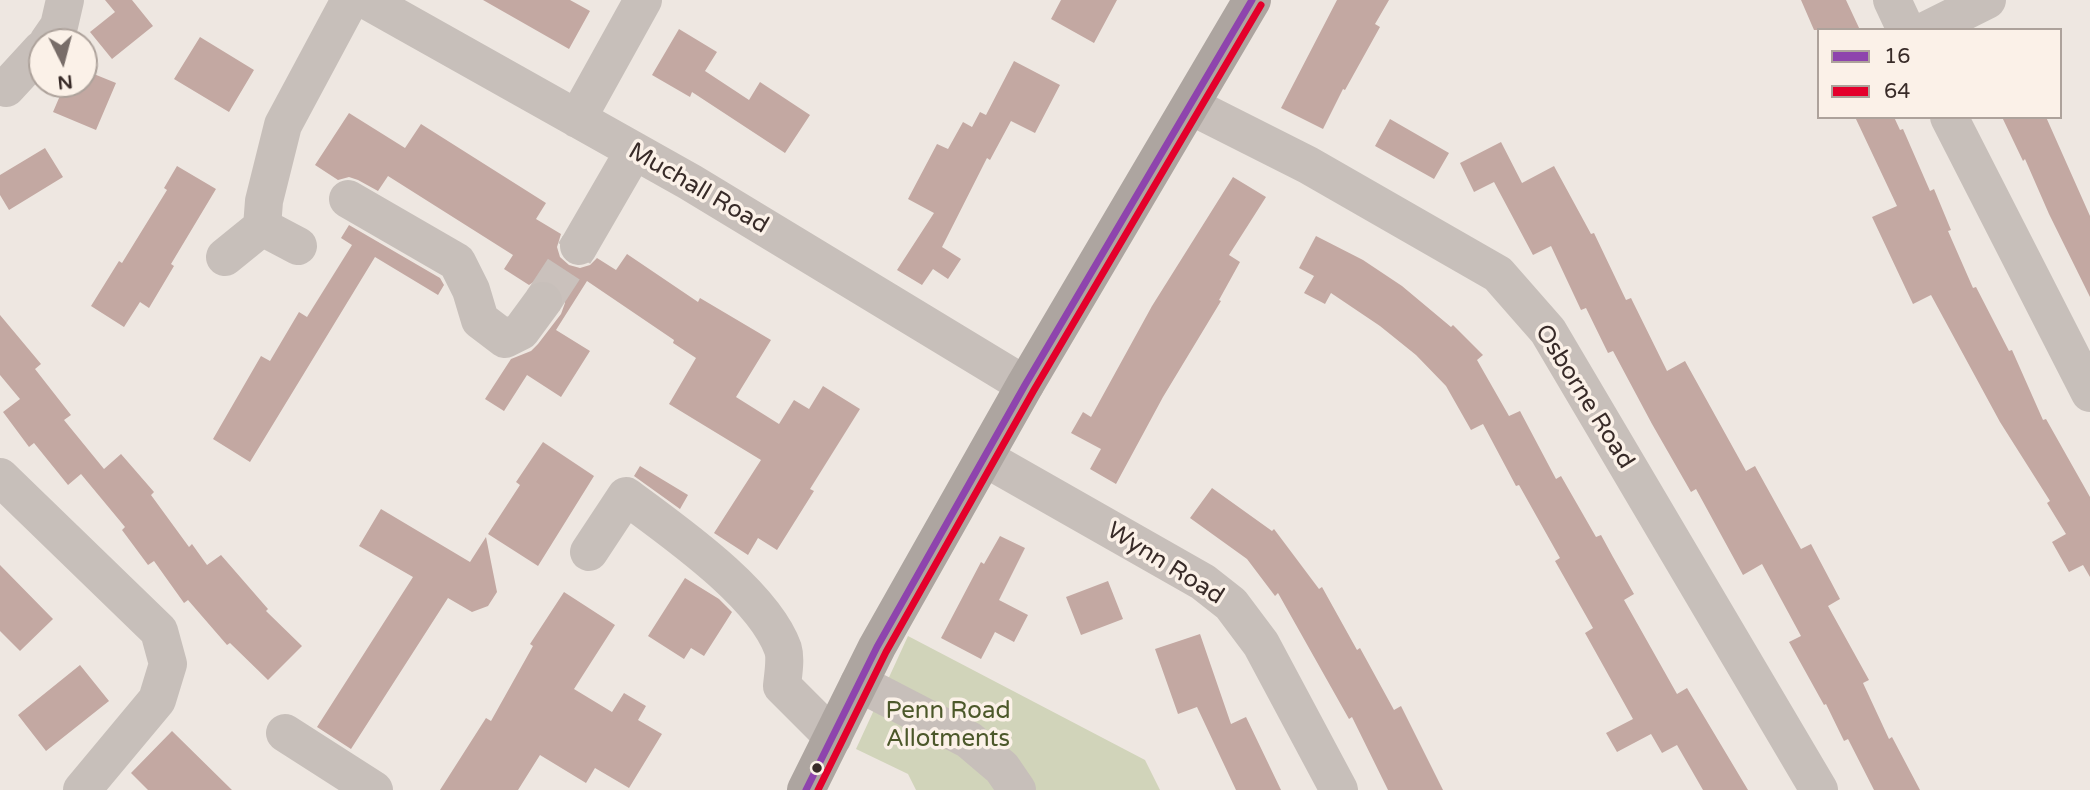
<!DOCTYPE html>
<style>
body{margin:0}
#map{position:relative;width:2090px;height:790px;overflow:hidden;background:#eee7e1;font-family:"Varela Round",sans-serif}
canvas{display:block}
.legend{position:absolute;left:1817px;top:28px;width:245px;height:91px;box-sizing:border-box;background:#fbf1e8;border:2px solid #ada29b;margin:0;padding:9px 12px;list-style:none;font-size:21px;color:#382b28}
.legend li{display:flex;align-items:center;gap:14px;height:35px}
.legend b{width:35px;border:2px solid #ada29b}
.north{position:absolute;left:28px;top:28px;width:70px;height:70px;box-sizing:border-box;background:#fbf1e8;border:2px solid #ada29b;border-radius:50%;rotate:174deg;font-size:19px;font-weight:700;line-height:28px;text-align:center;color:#382b28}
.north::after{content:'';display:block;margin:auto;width:24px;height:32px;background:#786d69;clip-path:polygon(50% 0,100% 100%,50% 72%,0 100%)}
</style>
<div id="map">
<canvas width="2090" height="790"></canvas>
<ul class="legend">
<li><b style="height:9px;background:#8e44ad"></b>16</li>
<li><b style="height:9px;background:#e4002b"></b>64</li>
</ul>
<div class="north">N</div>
</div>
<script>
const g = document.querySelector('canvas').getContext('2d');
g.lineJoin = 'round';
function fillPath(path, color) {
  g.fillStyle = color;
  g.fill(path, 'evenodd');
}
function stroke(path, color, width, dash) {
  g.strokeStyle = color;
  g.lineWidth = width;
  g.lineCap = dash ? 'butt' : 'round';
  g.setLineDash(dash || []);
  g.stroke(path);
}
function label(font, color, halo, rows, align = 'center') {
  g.font = font + ' "Varela Round",sans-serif';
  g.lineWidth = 7;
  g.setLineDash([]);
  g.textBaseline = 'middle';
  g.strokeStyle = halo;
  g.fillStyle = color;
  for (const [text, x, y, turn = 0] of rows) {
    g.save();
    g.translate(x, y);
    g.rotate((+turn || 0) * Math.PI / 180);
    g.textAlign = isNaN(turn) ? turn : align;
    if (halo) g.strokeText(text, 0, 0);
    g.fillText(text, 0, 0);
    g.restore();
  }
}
fillPath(new Path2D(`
 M908 636 1145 760 1160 790H916L908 774 856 749Z`), '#d1d4ba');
fillPath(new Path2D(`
 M105 0H132L153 26 112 59 90 32 115 12Z
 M483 0H570L590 11 569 49Z
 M1061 0H1117L1094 43 1051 19Z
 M1337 0H1389L1375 24 1380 27 1345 90 1343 89 1323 129 1281 108Z
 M1801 0H1846L1860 30H1814Z
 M679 29 717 52 705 71 749 100 760 82 810 115 785 153 692 92 690 97 652 75Z
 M200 37 254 70 229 112 174 79Z
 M1014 61 1060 85 1035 133 1011 121 990 160 987 158 942 247 961 259 948 279 933 269 922 285 897 270 934 213 908 199 937 144 948 149 963 122 972 127 980 112 986 115Z
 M84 70 116 83 96 130 53 112 65 84H84Z
 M349 113 405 148 421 124 546 203 536 219 561 234 557 247 560 257 569 265 580 268 590 265 597 258 616 270 627 254 698 302 700 298 771 340 736 397 779 424 794 400 809 409 823 386 860 409 810 489 814 491 777 550 758 538 748 555 714 533 761 460 669 404 696 358 673 343 674 340 587 281 556 330 590 351 561 397 527 375 504 411 485 399 511 359 531 351 538 344 561 314 565 303 563 292 556 284 546 279 535 281 529 285 504 269 513 255 388 176 378 191 358 180 349 177 338 180 315 165Z
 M1855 117H1894L1900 130 1903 129 1930 191 1934 189 1951 230 1948 231 1973 288 1976 287 2009 351 2012 350 2043 420 2046 419 2090 497V577L2083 565 2069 572 2052 542 2066 534 2047 503 2050 501 2000 422 1931 295 1913 304 1872 217 1897 206Z
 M2002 117H2046L2090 216V297L2049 214 2025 159 2023 161Z
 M1390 119 1449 153 1434 179 1375 146Z
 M1501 142 1522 183 1554 166 1591 234 1594 233 1626 300 1631 298 1667 371 1685 361 1746 471 1755 466 1801 549 1811 544 1840 599 1828 606 1869 680 1863 683 1889 739 1892 737 1920 790H1874L1848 739 1844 741 1826 704 1824 705 1789 642 1801 636 1762 564 1743 575 1696 489 1691 492 1652 424 1613 351 1608 353 1586 308 1581 310 1551 246 1533 255 1494 182 1474 192 1460 163Z
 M45 148 63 177 9 210 0 195V175Z
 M177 166 216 189 171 264 174 266 149 308 140 302 124 327 91 306 119 261 122 263 167 190 164 188Z
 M1233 177 1266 197 1229 255 1240 262 1219 300 1221 301 1163 397 1116 484 1090 469 1101 449 1071 433 1083 412 1091 417 1152 306Z
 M349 225 440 278 444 285 438 295 375 257 250 462 213 439 261 356 270 361 299 312 307 317 352 245 341 238Z
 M1316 236 1363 260 1402 286 1451 327 1453 325 1483 355 1477 360 1509 416 1520 411 1556 479 1561 476 1596 537 1601 535 1613 557 1634 594 1624 600 1677 694 1687 688 1748 790H1703L1677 745 1662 753 1651 734 1617 752 1606 733 1633 719 1585 633 1593 628 1555 561 1560 558 1519 485 1516 486 1483 424 1471 430 1446 386 1416 355 1380 326 1331 293 1325 304 1304 293 1314 276 1299 268Z
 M0 315 41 364 35 369 71 415 64 420 104 469 121 454 154 492 151 495 189 547 192 544 207 565 221 555 268 609 266 611 302 646 268 680 230 643 227 645 188 600 184 603 154 561 148 565 122 530 125 527 81 474 68 485 34 443 29 447 3 412 20 399 0 375Z
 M543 442 594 476 538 566 488 534 520 485 516 482Z
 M640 466 688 495 680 509 634 476Z
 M1212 488 1272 531 1274 529 1319 589 1322 587 1357 650 1360 648 1394 710 1401 706 1443 790H1388L1352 717 1349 719 1278 593 1275 596 1247 559 1190 518Z
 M381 509 470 562 486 537 497 592 488 606 472 612 448 598 351 749 317 727 413 577 359 546Z
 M1000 536 1025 548 999 600 1028 615 1014 642 995 632 981 659 941 638 981 562 984 564Z
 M0 565 53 619 20 651 0 631Z
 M685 578 719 599 732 612 704 656 691 648 684 659 648 636Z
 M1108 581 1123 619 1081 635 1066 597Z
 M564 592 615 625 574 689 612 712 624 693 646 706 638 720 662 734 629 788 595 768 586 783 540 755 518 790H440L486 718 491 721 533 646 530 644Z
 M1200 634 1231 724 1246 717 1281 790H1236L1197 707 1178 714 1155 649Z
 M80 665 109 701 46 751 18 715Z
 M172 731 232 790H148L131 773Z`), '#c3a8a2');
stroke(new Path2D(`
 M543 301 579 246`), '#cac1bc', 38, [38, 19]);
stroke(new Path2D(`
 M366 0 690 182 1025 385
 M1892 0 1906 30
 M1927 30 1987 0
 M48 42 59 26 65 0
 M6 88 42 49
 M1191 106 1308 165 1498 274 1548 331 1819 790
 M1949 117 2090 393
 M577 119 643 0
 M348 199 457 262 471 290 480 320 505 339 521 331 543 301
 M262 227 264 201 283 125 350 0
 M579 246 634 151
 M225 257 262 227 298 246
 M985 458 1203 582 1231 604 1261 644 1339 790
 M0 477 159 631 168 664 157 700 82 790
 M589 552 626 496C673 531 763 593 783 649 786 659 783 675 782 686L833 737
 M859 683 969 740 1002 768 1017 790
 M285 733 374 790`), '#c7bfba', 38);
stroke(new Path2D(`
 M806 790 877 647 1025 385 1252 0`), '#ada5a0', 38);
stroke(new Path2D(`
 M806 790 877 647 1025 385 1252 0`), '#8e44ad', 7);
stroke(new Path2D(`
 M818 790 886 652 1034 390 1261 5`), '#e4002b', 7);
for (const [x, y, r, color] of [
 [817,768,6,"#382b28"]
]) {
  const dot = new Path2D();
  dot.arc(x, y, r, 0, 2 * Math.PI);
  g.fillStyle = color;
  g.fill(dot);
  stroke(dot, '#fbf1e8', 2.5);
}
label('24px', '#382b28', '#fbf1e8', [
 ["Muchall Road",698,189,30],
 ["Osborne Road",1584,397,58],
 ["Wynn Road",1165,564,32]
]);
label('24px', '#4c582a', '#fbf1e8', [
 ["Penn Road",948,712],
 ["Allotments",948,740]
]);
</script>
